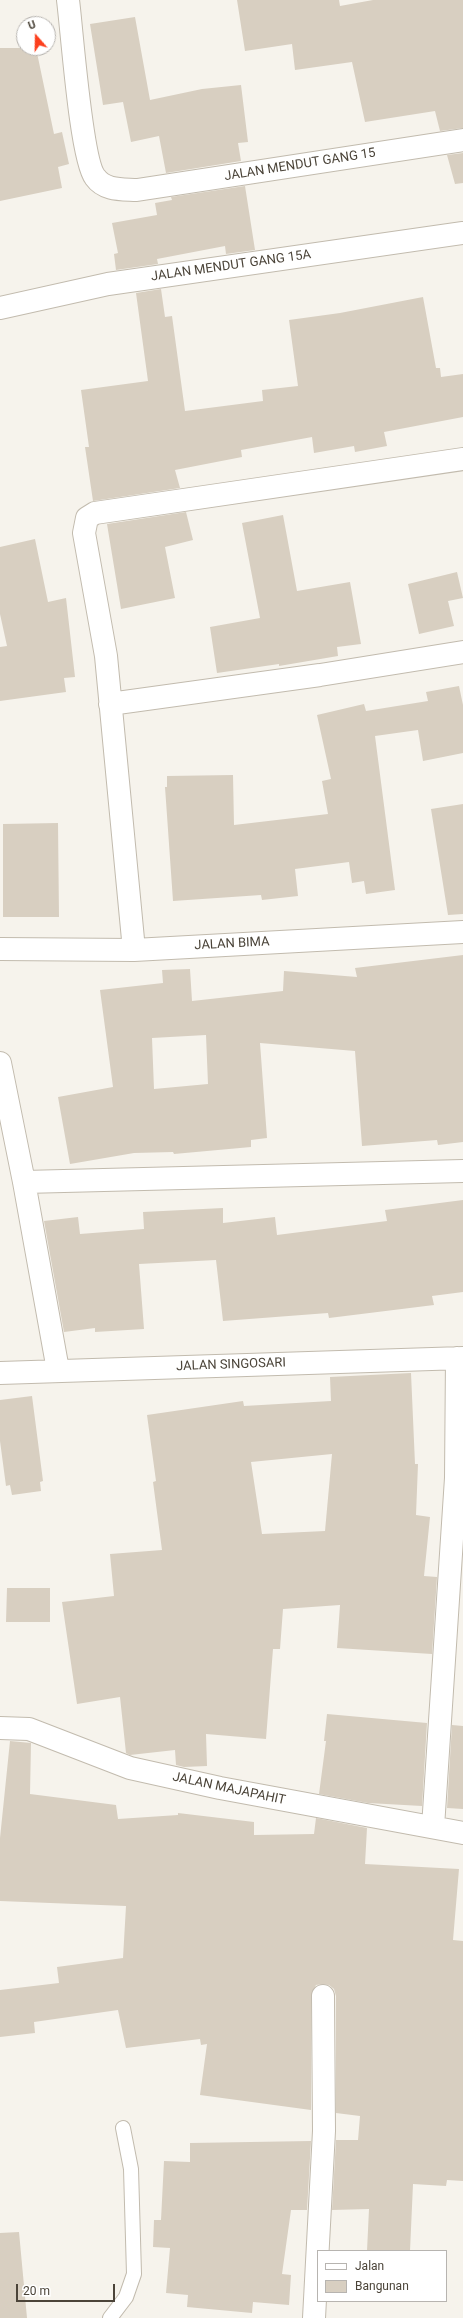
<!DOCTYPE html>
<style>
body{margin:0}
#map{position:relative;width:463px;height:2318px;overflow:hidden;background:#f6f3ec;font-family:Roboto,sans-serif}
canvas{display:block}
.legend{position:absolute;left:317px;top:2250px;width:130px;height:52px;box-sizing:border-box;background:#fff;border:1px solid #b7b4b0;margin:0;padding:5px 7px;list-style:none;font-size:12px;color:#4b4439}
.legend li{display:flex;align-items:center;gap:8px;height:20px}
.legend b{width:20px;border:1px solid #b7b4b0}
.north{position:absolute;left:16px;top:16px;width:40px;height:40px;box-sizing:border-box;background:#fff;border:1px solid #b7b4b0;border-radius:50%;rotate:340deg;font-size:11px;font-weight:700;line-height:16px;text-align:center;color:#4b4439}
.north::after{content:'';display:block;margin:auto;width:14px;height:18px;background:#fc3f1d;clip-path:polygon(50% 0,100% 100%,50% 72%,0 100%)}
.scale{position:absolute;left:16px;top:2284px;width:99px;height:18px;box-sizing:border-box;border:2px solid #4b4439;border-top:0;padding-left:5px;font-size:12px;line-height:14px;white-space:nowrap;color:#4b4439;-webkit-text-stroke:3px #fff;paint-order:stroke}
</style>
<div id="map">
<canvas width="463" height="2318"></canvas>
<ul class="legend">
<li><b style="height:5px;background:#fff"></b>Jalan</li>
<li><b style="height:11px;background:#d8cfc1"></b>Bangunan</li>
</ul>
<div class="north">U</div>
<div class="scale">20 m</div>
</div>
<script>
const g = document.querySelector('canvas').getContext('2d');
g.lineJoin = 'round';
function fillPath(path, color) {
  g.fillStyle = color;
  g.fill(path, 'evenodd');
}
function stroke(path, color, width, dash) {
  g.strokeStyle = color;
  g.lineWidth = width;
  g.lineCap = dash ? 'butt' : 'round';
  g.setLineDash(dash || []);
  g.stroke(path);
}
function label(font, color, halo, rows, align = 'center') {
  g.font = font + ' Roboto,sans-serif';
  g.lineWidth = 3;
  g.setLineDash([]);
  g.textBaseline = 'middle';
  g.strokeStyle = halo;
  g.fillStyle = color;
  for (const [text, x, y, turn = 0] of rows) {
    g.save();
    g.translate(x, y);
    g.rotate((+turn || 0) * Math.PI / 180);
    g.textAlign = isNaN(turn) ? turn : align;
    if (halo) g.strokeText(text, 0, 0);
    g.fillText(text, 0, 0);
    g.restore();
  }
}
fillPath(new Path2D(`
 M237 0H339L340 6 373 0H463V128L440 131 435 111 365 122 352 62 295 70 292 44 245 51Z
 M135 17 150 100 202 89 241 85 248 142 238 143 241 161 166 173 159 136 131 142 123 102 103 105 90 24Z
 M0 48H36L54 134 62 132 69 164 58 167 62 188 0 201Z
 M463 153V183L455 184 447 155Z
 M245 186 255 250 226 254 225 246 157 259 158 264 116 270 114 254 118 253 112 223 157 215 155 203 172 200 171 197Z
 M161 289 165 317 172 316 185 411 263 401 262 390 298 386 289 320 340 313 423 297 436 368H440L441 377 463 374V417L384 432 387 446 355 452 354 446 314 453 312 437 241 450 242 457 175 470 180 488 93 501 85 447H89L81 390 148 381 136 293Z
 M186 512 193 540 165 547 175 598 121 609 107 524Z
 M283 515 297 591 350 582 361 644 337 647 338 656 279 666V664L217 673 210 627 260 618 242 523Z
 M35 539 48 602 66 598 75 677 64 678 66 692 0 701V647L7 646 0 614V547Z
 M457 572 463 598 448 601 454 626 419 634 408 584Z
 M459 686 463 705V753L423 761 418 730 375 736 395 890 366 894 364 881 352 883 349 862 295 869 298 896 262 900 261 895 173 901 165 787H167V776L233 775 234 825 328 814 322 781 331 779 317 715 364 704 366 711 428 701 426 692Z
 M463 804V914L448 915 431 809Z
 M58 823 59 917H3V824Z
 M463 955V1142L438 1145 437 1140 362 1146 355 1051 260 1043 267 1138 251 1140V1147L174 1154 173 1152 134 1153 70 1164 58 1097 113 1087 100 990 163 983 162 970 190 969 192 1001 283 991 284 971 357 977 355 968ZM206 1035 208 1084 154 1089 152 1038Z
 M463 1200V1292L432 1296 434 1305 329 1318 328 1313 223 1321 216 1260 139 1264 144 1329 95 1332V1328L64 1332 44 1221 78 1217 80 1234 144 1229 143 1212 223 1208V1223L275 1217 277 1235 387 1221 385 1210Z
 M411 1373 415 1464H418L416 1515 430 1517 424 1576 437 1577 432 1654 337 1648 340 1605 283 1609 280 1649H273L266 1739 206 1734 207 1766 184 1767 176 1765 175 1750 130 1755 126 1753 120 1697 77 1704 62 1602 114 1596 110 1554 162 1550 153 1482 156 1481 147 1415 243 1401 244 1406 331 1401 330 1377ZM332 1454 325 1531 262 1534 251 1462Z
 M32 1396 43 1481 40 1482 41 1491 12 1495 10 1485 6 1486 0 1441V1400Z
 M7 1588H50V1622H6Z
 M327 1714 427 1723 422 1806 368 1803 319 1794 326 1741H324Z
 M452 1725 463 1726V1809L447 1808Z
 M10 1741 31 1743 30 1794 116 1805 118 1819 178 1815V1813L254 1822V1835L314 1834 316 1818 367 1828 365 1864 459 1869 453 1940 463 1941V2181L447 2180 446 2186 413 2184 410 2251H367L369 2209 332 2210 336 2140H358L360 2116 336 2113V1996L334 1989 329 1985 323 1984 316 1985 311 1996V2110L200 2095 207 2044 201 2045 200 2039 126 2048 118 2010 34 2022 35 2033 0 2037V1990L59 1983 57 1967 123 1958 126 1906 0 1901V1838Z
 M311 2141 307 2210H291L282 2274 291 2275 289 2305 253 2302 252 2313 187 2307 188 2295 166 2293 170 2248 153 2247 154 2220H161L164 2161 190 2162V2143Z
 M19 2232 27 2318H0V2233Z`), '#d8cfc1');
const service = new Path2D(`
 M110 2318 126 2297 134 2274 131 2169 123 2128`);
const minor = new Path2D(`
 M68 0C72 31 81 159 95 177 105 191 122 189 137 190L463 140
 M0 308 108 284 463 233
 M110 704 320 675 463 652
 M0 949 134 950 463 932
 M134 950 106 656 84 533 87 518 95 513 463 459
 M0 1063 24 1182 58 1370
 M24 1182 463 1171
 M0 1373 463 1358
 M0 1728 29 1729 130 1768 220 1788 463 1833
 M433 1827 456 1478 457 1358
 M314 2318 324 2131 323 1996`);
stroke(service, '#c2bbae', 16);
stroke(minor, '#c2bbae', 24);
stroke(service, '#fff', 14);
stroke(minor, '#fff', 22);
label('13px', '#4b4439', '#fff', [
 ["JALAN MENDUT GANG 15",300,165,-9],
 ["JALAN MENDUT GANG 15A",231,266,-8],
 ["JALAN BIMA",232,944,-3],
 ["JALAN SINGOSARI",231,1365,-2],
 ["JALAN MAJAPAHIT",229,1789,12]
]);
</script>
